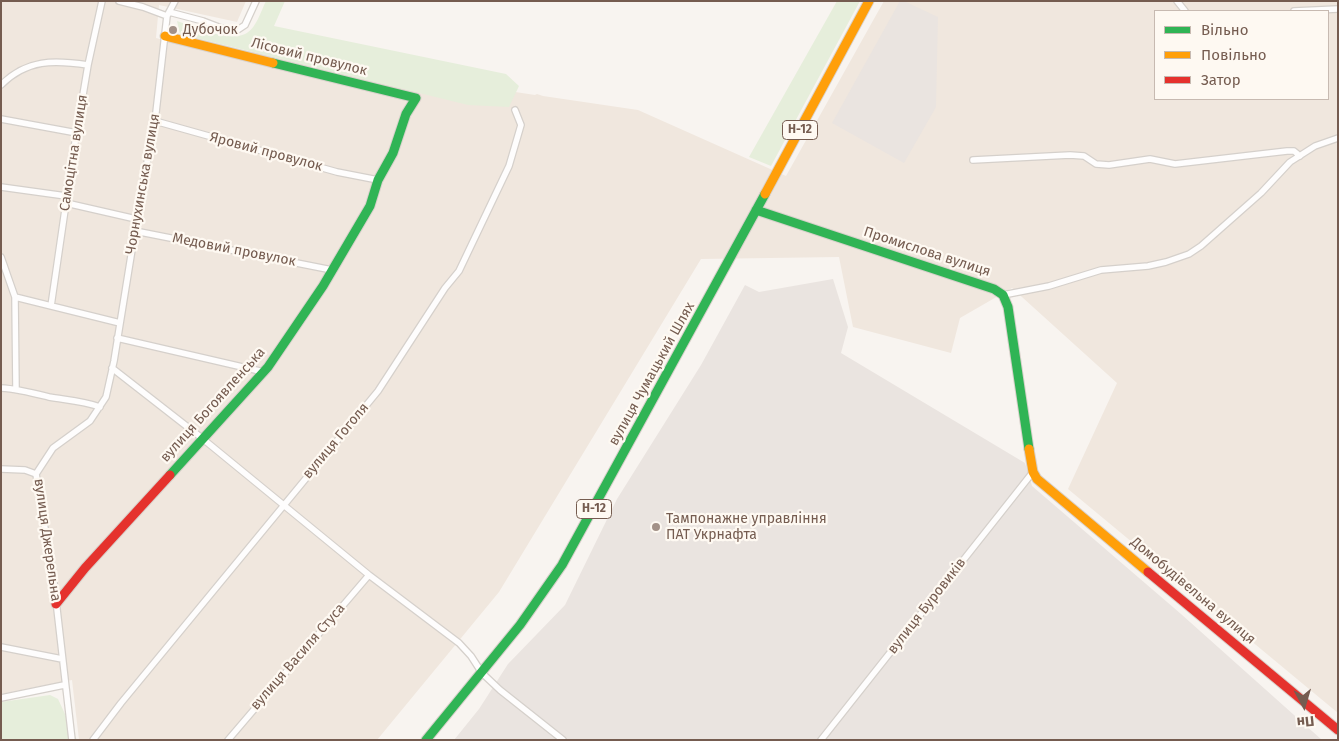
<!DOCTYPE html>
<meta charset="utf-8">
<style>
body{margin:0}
#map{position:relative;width:1339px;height:741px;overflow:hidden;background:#f8f4f0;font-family:"Fira Sans",sans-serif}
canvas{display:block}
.frame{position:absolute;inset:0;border:2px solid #755c50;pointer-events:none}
.legend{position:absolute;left:1154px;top:10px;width:175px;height:90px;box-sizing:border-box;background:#fef9f2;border:1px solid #c7bab1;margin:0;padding:6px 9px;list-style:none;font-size:15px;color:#755c50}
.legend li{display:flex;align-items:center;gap:10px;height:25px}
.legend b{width:25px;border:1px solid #c7bab1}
.north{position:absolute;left:1279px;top:681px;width:50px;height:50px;-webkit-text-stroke:4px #fef9f2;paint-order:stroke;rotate:174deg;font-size:14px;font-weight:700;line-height:20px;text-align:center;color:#755c50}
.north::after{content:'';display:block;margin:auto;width:18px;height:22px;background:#755c50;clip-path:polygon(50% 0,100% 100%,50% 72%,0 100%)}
</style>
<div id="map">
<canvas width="1339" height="741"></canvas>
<div class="frame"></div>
<ul class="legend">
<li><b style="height:6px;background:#30b455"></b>Вільно</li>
<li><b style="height:6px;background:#ff9f0a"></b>Повільно</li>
<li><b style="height:6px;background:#e5322d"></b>Затор</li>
</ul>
<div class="north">Пн</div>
</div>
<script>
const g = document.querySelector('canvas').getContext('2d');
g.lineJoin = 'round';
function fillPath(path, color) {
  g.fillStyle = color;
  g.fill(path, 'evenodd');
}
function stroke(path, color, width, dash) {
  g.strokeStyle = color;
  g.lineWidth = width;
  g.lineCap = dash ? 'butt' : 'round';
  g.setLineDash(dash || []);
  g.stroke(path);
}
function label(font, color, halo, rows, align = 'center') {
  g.font = font + ' "Fira Sans",sans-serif';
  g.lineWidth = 4.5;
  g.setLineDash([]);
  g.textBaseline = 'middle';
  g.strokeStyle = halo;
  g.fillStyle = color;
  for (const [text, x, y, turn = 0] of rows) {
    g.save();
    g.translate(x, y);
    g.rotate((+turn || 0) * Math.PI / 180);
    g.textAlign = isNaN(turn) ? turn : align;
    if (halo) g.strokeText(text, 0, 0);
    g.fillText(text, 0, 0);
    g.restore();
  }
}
fillPath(new Path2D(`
 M1 1H246L237 22 159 5 156 38 214 53 228 48 535 95 537 94 543 96 638 110 786 176 884 1H1338V713L1068 489 1117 383 1012 288 960 318 951 353 853 327 839 257 701 259 499 592 377 740H79L72 680 1 694ZM1155 11H1328V99H1155Z`), '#f0e7de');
fillPath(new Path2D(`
 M900 1H904L938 17 936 107 904 163 832 123Z
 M833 279 848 327 841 353 1025 463 1032 486 1181 614 1322 740H454L479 709 508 664 565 605 617 499 701 365 745 285 759 292Z`), '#eae4e0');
fillPath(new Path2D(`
 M266 1H285L274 26 506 74 519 86 509 107 468 105 180 34 177 21C195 27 228 42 245 34 256 29 261 11 266 1Z
 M837 1H860L771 166 749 157Z
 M50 695 58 699 77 740H1V702Z`), '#e6eedb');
const street = new Path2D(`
 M119 1 143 7 167 16
 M1177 1 1185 11
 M1294 11 1338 9
 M169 12 203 21 229 31H236L245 25 256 1
 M1 85C27 59 54 60 88 65
 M1 119 77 133
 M155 121 337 172 378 180
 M973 160 1070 155 1084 156 1096 164 1109 165 1150 159 1175 164 1287 151H1294L1300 156
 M1 187 66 196
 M66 203 136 219
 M135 231 332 270
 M1 257 15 297 16 389
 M1003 295 1049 286 1101 270 1148 266 1166 262 1189 254 1201 246 1261 193 1290 162 1315 146 1338 138
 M15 297 120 323
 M51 306 66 203V196L88 65 102 1
 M117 338 264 372
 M112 368 203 439 369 575 459 643 471 656 482 673 500 690 563 740
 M1 388C18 389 33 393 49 397 66 400 83 401 100 407
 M1 469 25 470 36 474
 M1 647 62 659
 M1 698 64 685
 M72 740 54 583 36 474 53 448 90 421 106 397 114 361 141 194 155 121 167 16 175 1
 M93 740 121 703 378 391 445 288 459 271 509 166 521 125 515 110
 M228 740 369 575
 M821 740 1033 472`);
const fast = new Path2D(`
 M756 210 994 289 1003 295 1008 307 1029 449
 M170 475 268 367 323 286 370 206 378 180 393 153 406 114 416 98 273 63
 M426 740 520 625 562 565 765 194`);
const slow = new Path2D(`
 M165 36 273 63
 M765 194 869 1
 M1029 449 1033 472 1037 479 1148 572`);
const jam = new Path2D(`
 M1148 572 1338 730
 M56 604 85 568 170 475`);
stroke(street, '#d5d0cb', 8);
stroke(fast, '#d8d1cb', 11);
stroke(slow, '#d8d1cb', 11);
stroke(jam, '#d8d1cb', 11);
stroke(street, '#fefdfd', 5.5);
stroke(fast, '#30b455', 9);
stroke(slow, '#ff9f0a', 9);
stroke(jam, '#e5322d', 9);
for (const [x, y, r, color] of [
 [173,30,5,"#a39188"],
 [656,527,5,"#a39188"]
]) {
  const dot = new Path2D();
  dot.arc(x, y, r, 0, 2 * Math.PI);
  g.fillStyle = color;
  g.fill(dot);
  stroke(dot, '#fef9f2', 2);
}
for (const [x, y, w] of [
 [800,130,35],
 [594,509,35]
]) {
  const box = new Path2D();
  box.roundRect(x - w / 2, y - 9.5, w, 19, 4);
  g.fillStyle = '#fef9f2';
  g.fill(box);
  stroke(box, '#755c50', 1);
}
label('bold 12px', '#755c50', null, [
 ["Н-12",800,130],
 ["Н-12",594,509]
]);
label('14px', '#755c50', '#fef9f2', [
 ["Дубочок",183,30],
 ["Тампонажне управління",666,519],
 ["ПАТ Укрнафта",666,535]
], 'left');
label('14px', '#755c50', '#fef9f2', [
 ["Лісовий провулок",309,57,14],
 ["Яровий провулок",266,152,15],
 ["Самоцітна вулиця",74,153,-81],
 ["Чорнухинська вулиця",143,184,-80],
 ["Медовий провулок",234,250,11],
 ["Промислова вулиця",927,252,18],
 ["вулиця Чумацький Шлях",652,374,-61],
 ["вулиця Богоявленська",213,405,-48],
 ["вулиця Гоголя",336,441,-50],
 ["вулиця Джерельна",47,540,82],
 ["Домобудівельна вулиця",1193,591,40],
 ["вулиця Буровиків",927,606,-52],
 ["вулиця Василя Стуса",298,657,-49]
]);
</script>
